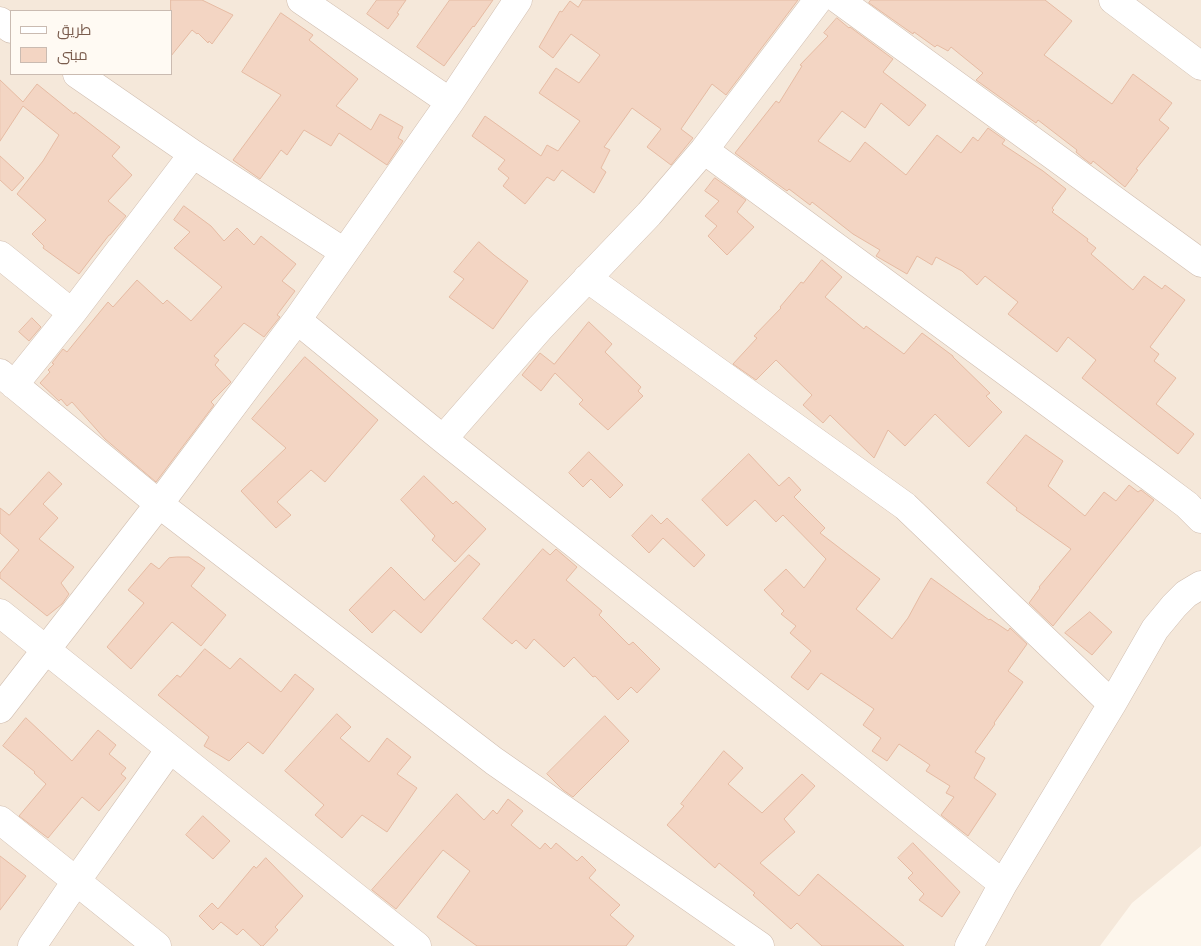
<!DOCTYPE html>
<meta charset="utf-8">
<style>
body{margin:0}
#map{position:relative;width:1201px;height:946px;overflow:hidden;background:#fdf6ec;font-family:Figtree,Cairo,sans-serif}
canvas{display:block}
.legend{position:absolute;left:10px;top:10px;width:162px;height:65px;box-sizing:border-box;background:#fffaf3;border:1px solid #cabbb1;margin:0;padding:6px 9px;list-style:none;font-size:15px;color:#7a5c4d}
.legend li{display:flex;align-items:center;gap:10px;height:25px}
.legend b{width:25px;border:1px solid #cabbb1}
</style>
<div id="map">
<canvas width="1201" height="946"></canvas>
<ul class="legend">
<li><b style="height:6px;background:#fff"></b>طريق</li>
<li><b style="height:14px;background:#f3d5c3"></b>مبنى</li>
</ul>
</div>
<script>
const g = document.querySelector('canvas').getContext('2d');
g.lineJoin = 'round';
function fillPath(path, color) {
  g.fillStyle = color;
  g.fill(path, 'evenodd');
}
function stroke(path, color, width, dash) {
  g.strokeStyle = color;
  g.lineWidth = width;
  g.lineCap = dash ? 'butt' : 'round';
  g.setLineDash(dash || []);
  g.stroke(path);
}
fillPath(new Path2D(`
 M0 0H1201V846L1132 903 1100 946H0ZM11 11H171V74H11Z`), '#f5e8da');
const building = new Path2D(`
 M171 0H202L233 15 212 44 209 41 208 43 198 33 197 34 192 30 171 56Z
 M377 0H406L397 13 399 14 388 29 367 14Z
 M450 0H493L474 27 473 26 444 66 417 47Z
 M583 0H798L726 95 712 84 681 129 693 138 671 165 647 147 661 129 632 108 604 147 610 150 601 168 606 172 594 193 562 170 554 181 547 177 525 204 503 186 509 178 498 169 505 160 472 136 485 116 541 156 547 145 558 151 580 121 539 93 556 68 579 83 600 55 571 34 553 58 539 47 560 11 562 12 570 1 578 7Z
 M871 0H1045L1072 21 1044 55 1112 104 1133 74 1172 103 1159 120 1169 128 1136 169 1138 170 1125 187 1093 161 1091 164 1083 158 1076 152 1077 150 1038 120 1036 123 976 80 983 73 951 47 948 51 937 45 935 47 914 32 913 34 869 3Z
 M281 13 313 35 309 40 358 79 336 106 371 130 380 114 403 127 398 138 403 141 387 165 339 133 331 146 304 130 287 155 281 150 260 179 233 160 281 95 242 72Z
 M837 18 849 28 850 27 893 59 883 72 926 105 909 126 881 103 865 128 842 111 818 141 850 162 865 142 906 175 937 135 961 153 973 137 978 141 988 128 1005 140 1002 144 1043 171 1066 189 1052 208 1054 210 1052 212 1088 239 1087 241 1096 248 1091 254 1133 290 1144 276 1162 289 1165 285 1185 300 1150 347 1159 354 1154 361 1176 378 1156 404 1194 434 1178 454 1082 378 1096 360 1068 337 1057 352 1008 314 1018 302 985 276 977 285 962 271 936 257 932 265 917 256 907 274 876 256 880 250 853 234 812 202 810 205 789 189 787 191 735 153 776 101 779 103 802 66 800 65 828 36 824 33Z
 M0 80 23 102 37 84 74 114 75 112 120 147 112 156 132 175 108 201 126 216 110 235H109L79 274 43 248 44 246 32 234 46 220 17 194 43 161 59 135 23 106 0 141Z
 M0 156 24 178 12 191 0 180Z
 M715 178 746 200 737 212 754 227 727 255 708 236 717 226 705 216 719 201 705 191Z
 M184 206 211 226 224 241 237 228 254 245 261 236 296 264 282 281 295 291 277 315 280 317 264 337 244 323 214 356 219 360 215 365 231 382 211 402 214 405 156 482 105 439 72 402 67 406 61 399 59 401 40 383 50 372 48 370 54 364 52 363 63 349 67 352 108 302 113 307 137 280 163 304 167 300 191 321 222 287 174 248 190 232 174 220Z
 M479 242 494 255 528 281 493 329 449 297 464 279 454 272Z
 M822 260 842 277 825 297 864 329 866 326 904 354 922 333 953 356V357L990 393 986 396 1002 412 969 447 935 414 905 446 888 430 874 458 830 415 823 423 803 405 812 395 776 360 756 380 733 364 757 338 754 336 781 308 780 307 801 282 803 283Z
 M32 318 41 327 29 341 19 332Z
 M589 322 612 344 605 352 641 387 638 391 643 396 608 430 579 404 583 400 555 373 541 391 522 375 540 353 554 364Z
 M305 357 378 420 325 482 311 470 277 502 291 515 276 528 241 491 286 448 252 419Z
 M1026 435 1063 461 1048 486 1085 516 1104 492 1116 501 1129 485 1138 492 1141 490 1154 500 1053 626 1029 603 1040 588 1039 587 1071 549 1016 510 1017 508 987 483Z
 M589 452 623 485 610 498 591 479 583 487 569 473Z
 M749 454 779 486 789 477 801 490 794 497 825 528 820 533 880 579 856 609 892 639 908 618 921 594 931 578 989 620 990 619 1008 631 1010 628 1027 644 1008 671 1023 682 994 723 995 724 975 752 985 758 974 778 996 794 968 836 941 815 954 797 946 793 950 786 926 771 930 765 899 744 887 761 872 751 881 738 863 725 874 709 821 673 808 690 791 677 811 651 790 633 796 626 781 614 784 611 764 590 786 569 804 588 826 559 783 515 776 522 755 500 727 526 702 500Z
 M49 472 62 484 43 504 58 518 39 539 74 567 61 583 69 594 62 604 47 616 0 578V573L19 550 0 533V508L9 515Z
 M424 476 453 504 456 501 486 529 455 562 432 540 435 536 401 500Z
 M652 515 661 524 667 518 705 555 694 567 663 538 649 553 632 536Z
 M543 549 550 555 556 549 577 567 566 580 602 611 599 615 629 645 633 642 660 669 637 693 631 687 618 700 595 676 593 677 574 657 564 667 534 639 526 649 516 640 512 644 483 619Z
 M469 555 480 564 421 633 394 610 372 633 349 610 391 567 424 600Z
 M177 557H189L205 568 191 586 226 615 201 646 172 622 131 669 107 647 144 603 128 590 151 563 159 569 169 558Z
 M1090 612 1112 632 1092 655 1065 633Z
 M205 649 230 669 240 658 281 692 295 674 314 689 263 754 248 742 229 761 204 746 209 737 158 695 177 675 180 677Z
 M337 714 351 727 340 738 369 762 387 738 411 757 397 774 417 788 387 832 362 815 342 838 315 815 324 805 285 771Z
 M605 716 629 741 573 797 563 790 547 774Z
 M26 718 72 761 98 730 116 745 109 754 126 768 121 774 126 778 99 811 82 797 48 838 19 816 46 784 34 773 35 772 3 746Z
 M724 751 743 768 728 784 762 813 802 774 815 786 784 819 795 832 760 863 799 896 818 874 904 946H822L797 923 791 929 753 895 755 893 719 863 715 868 667 825 684 806 681 804Z
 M457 794 484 820 493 810 497 814 508 799 523 811 511 825 540 849 545 843 551 849 556 843 577 861 582 856 596 870 589 878 620 905 610 915 634 936 626 946H477L437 917 470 871 443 850 396 909 372 890Z
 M203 816 230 841 213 859 186 835Z
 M913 843 960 892 942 917 919 900 924 894 908 878 913 873 898 858Z
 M0 856 26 876 0 910Z
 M266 858 303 896 275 927 278 930 263 946H261L243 929 237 935 221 922 213 930 199 916 212 903 218 909 254 866 256 868Z`);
fillPath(building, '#f3d5c3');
stroke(building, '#e6bba3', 1);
const minor = new Path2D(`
 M301 0 450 102
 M839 0 1201 263
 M1113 0 1201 66
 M0 21 11 29
 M77 74 193 154 344 252
 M704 150 1151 478 1187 505 1201 519
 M0 255 72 313
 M587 278 905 506 1112 704
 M297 320 443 439 1003 884
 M0 373 159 504 494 761 760 946
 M14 385 72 313 193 154
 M443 439 540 328 649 214 704 150 818 0
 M0 613 417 946
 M0 709 159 504 297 320 450 102 518 0
 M0 820 157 946
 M32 946 77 880 170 749
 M969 946 1003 884 1112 704 1155 629 1174 606 1186 594 1201 585`);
stroke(minor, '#d1beb0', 29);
stroke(minor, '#fff', 28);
</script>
